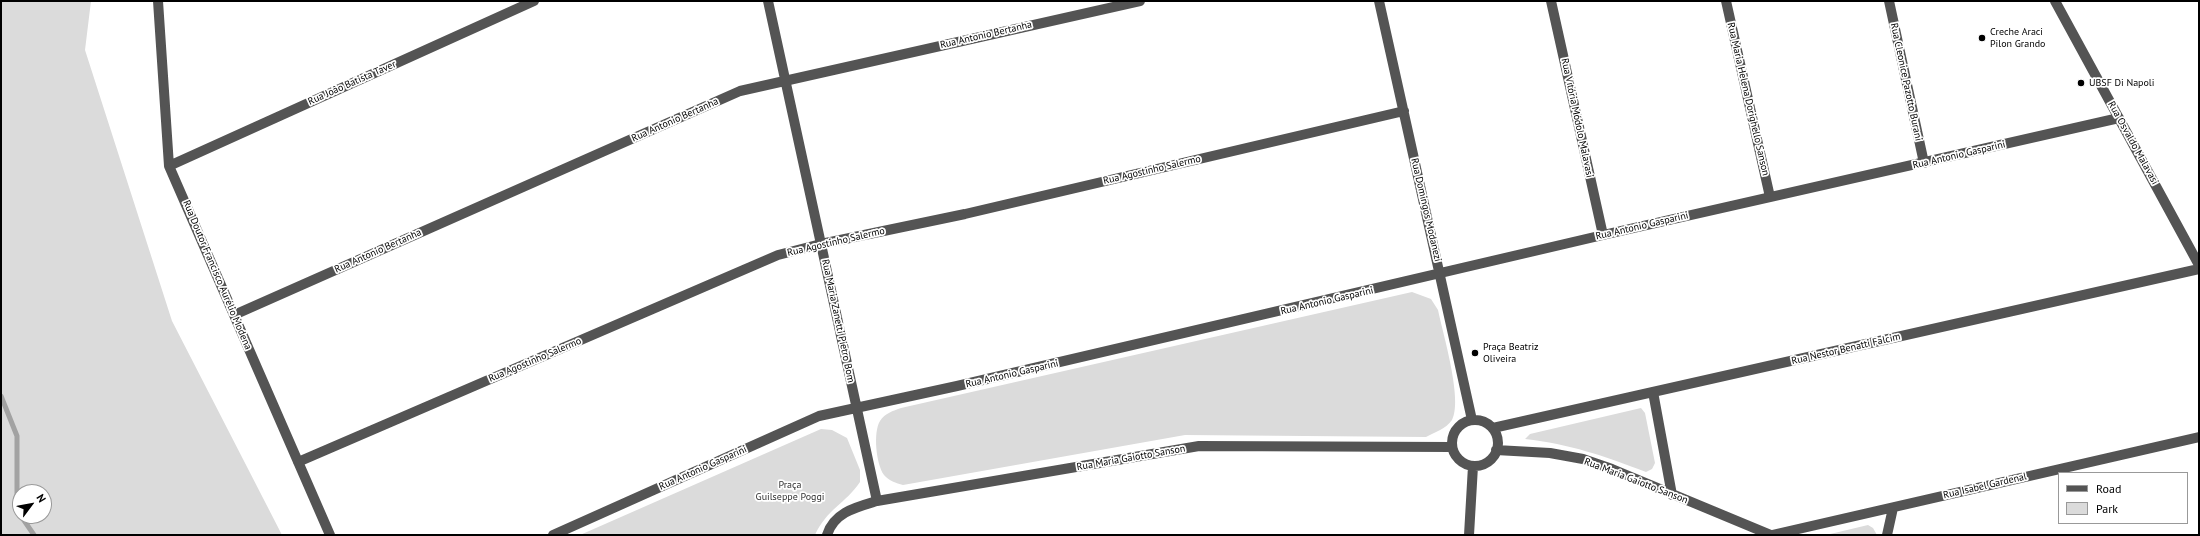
<!DOCTYPE html>
<meta charset="utf-8">
<style>
body{margin:0}
#map{position:relative;width:2200px;height:536px;overflow:hidden;background:#fff;font-family:"PT Sans",sans-serif}
canvas{display:block}
.frame{position:absolute;inset:0;border:2px solid #000;pointer-events:none}
.legend{position:absolute;left:2058px;top:472px;width:130px;height:52px;box-sizing:border-box;background:#fff;border:1px solid #999;margin:0;padding:5px 7px;list-style:none;font-size:12px;color:#000}
.legend li{display:flex;align-items:center;gap:8px;height:20px}
.legend b{width:20px;border:1px solid #999}
.north{position:absolute;left:12px;top:484px;width:40px;height:40px;box-sizing:border-box;background:#fff;border:1px solid #999;border-radius:50%;rotate:58deg;font-size:11px;font-weight:700;line-height:16px;text-align:center;color:#000}
.north::after{content:'';display:block;margin:auto;width:14px;height:18px;background:#000;clip-path:polygon(50% 0,100% 100%,50% 72%,0 100%)}
</style>
<div id="map">
<canvas width="2200" height="536"></canvas>
<div class="frame"></div>
<ul class="legend">
<li><b style="height:5px;background:#545454"></b>Road</li>
<li><b style="height:11px;background:#dbdbdb"></b>Park</li>
</ul>
<div class="north">N</div>
</div>
<script>
const g = document.querySelector('canvas').getContext('2d');
g.lineJoin = 'round';
function fillPath(path, color) {
  g.fillStyle = color;
  g.fill(path, 'evenodd');
}
function stroke(path, color, width, dash) {
  g.strokeStyle = color;
  g.lineWidth = width;
  g.lineCap = dash ? 'butt' : 'round';
  g.setLineDash(dash || []);
  g.stroke(path);
}
function label(font, color, halo, rows, align = 'center') {
  g.font = font + ' "PT Sans",sans-serif';
  g.lineWidth = 3.5;
  g.setLineDash([]);
  g.textBaseline = 'middle';
  g.strokeStyle = halo;
  g.fillStyle = color;
  for (const [text, x, y, turn = 0] of rows) {
    g.save();
    g.translate(x, y);
    g.rotate((+turn || 0) * Math.PI / 180);
    g.textAlign = isNaN(turn) ? turn : align;
    if (halo) g.strokeText(text, 0, 0);
    g.fillText(text, 0, 0);
    g.restore();
  }
}
fillPath(new Path2D(`
 M1 1H91L85 50 172 321 282 535H1ZM20 492H44V516H20Z
 M1412 292 1431 299 1438 310C1443 334 1463 400 1452 420 1446 429 1435 432 1426 437L1185 435 903 485C896 483 889 481 884 475 876 464 873 432 880 421 885 413 893 411 901 408Z
 M1641 408 1645 413 1655 463 1652 469 1646 472C1604 456 1570 444 1525 439L1530 434Z
 M821 429 832 430 847 438 860 470V482C846 503 826 510 815 535H580Z
 M1868 525 1873 528 1877 535H1826Z`), '#dbdbdb');
stroke(new Path2D(`
 M1 396 17 436V504L20 514
 M21 516 34 535`), '#a2a2a2', 5);
stroke(new Path2D(`
 M158 1 169 166 330 535
 M768 1 877 501
 M1379 1 1472 420
 M1551 1 1603 235
 M1726 1 1770 197
 M1889 1 1924 163
 M2055 1 2199 265
 M169 166 534 1
 M234 315 740 91 1140 1
 M1653 392 1672 495
 M1452 443a23 23 0 1 1 46 0a23 23 0 1 1-46 0Z
 M1493 428 2199 269
 M1496 450 1550 453 1583 459 1612 469 1771 535
 M298 462 778 255 821 244 965 214 1404 111
 M553 535 819 416 957 386 1603 235 2119 118
 M827 535C834 512 857 507 877 501L1199 446 1452 447
 M1469 535 1473 466
 M1772 535 2199 437
 M1887 535 1893 508`), '#545454', 10);
for (const [x, y, r, color] of [
 [1982,38,4,"#000"],
 [2081,83,4,"#000"],
 [1475,353,4,"#000"]
]) {
  const dot = new Path2D();
  dot.arc(x, y, r, 0, 2 * Math.PI);
  g.fillStyle = color;
  g.fill(dot);
  stroke(dot, '#fff', 1.5);
}
label('10px', '#000', '#fff', [
 ["Creche Araci",1990,32],
 ["Pilon Grando",1990,44],
 ["UBSF Di Napoli",2089,83],
 ["Praça Beatriz",1483,347],
 ["Oliveira",1483,359]
], 'left');
label('10px', '#000', '#fff', [
 ["Rua Antonio Bertanha",986,35,-13],
 ["Rua Cleonice Pazotto Burani",1906,82,78],
 ["Rua João Batista Taver",352,83,-24],
 ["Rua Maria Helena Dorighello Sanson",1748,99,77],
 ["Rua Vitória Módolo Malavasi",1577,118,78],
 ["Rua Antonio Bertanha",675,120,-24],
 ["Rua Osvaldo Malavasi",2133,143,61],
 ["Rua Antonio Gasparini",1959,155,-13],
 ["Rua Agostinho Salermo",1152,170,-13],
 ["Rua Domingos Modanezi",1426,210,77],
 ["Rua Antonio Gasparini",1642,226,-13],
 ["Rua Agostinho Salermo",836,242,-13],
 ["Rua Antonio Bertanha",378,251,-24],
 ["Rua Doutor Francisco Aurélio Modena",217,275,67],
 ["Rua Antonio Gasparini",1327,301,-13],
 ["Rua Maria Zanetti Pietro Bom",838,321,78],
 ["Rua Nestor Benatti Falcim",1846,349,-13],
 ["Rua Agostinho Salermo",535,360,-23],
 ["Rua Antonio Gasparini",1012,374,-13],
 ["Rua Maria Gaiotto Sanson",1131,458,-10],
 ["Rua Antonio Gasparini",703,468,-24],
 ["Rua Maria Gaiotto Sanson",1636,481,21],
 ["Rua Isabel Gardenal",1985,486,-13]
]);
label('10px', '#323232', '#fff', [
 ["Praça",790,485],
 ["Guilseppe Poggi",790,497]
]);
</script>
